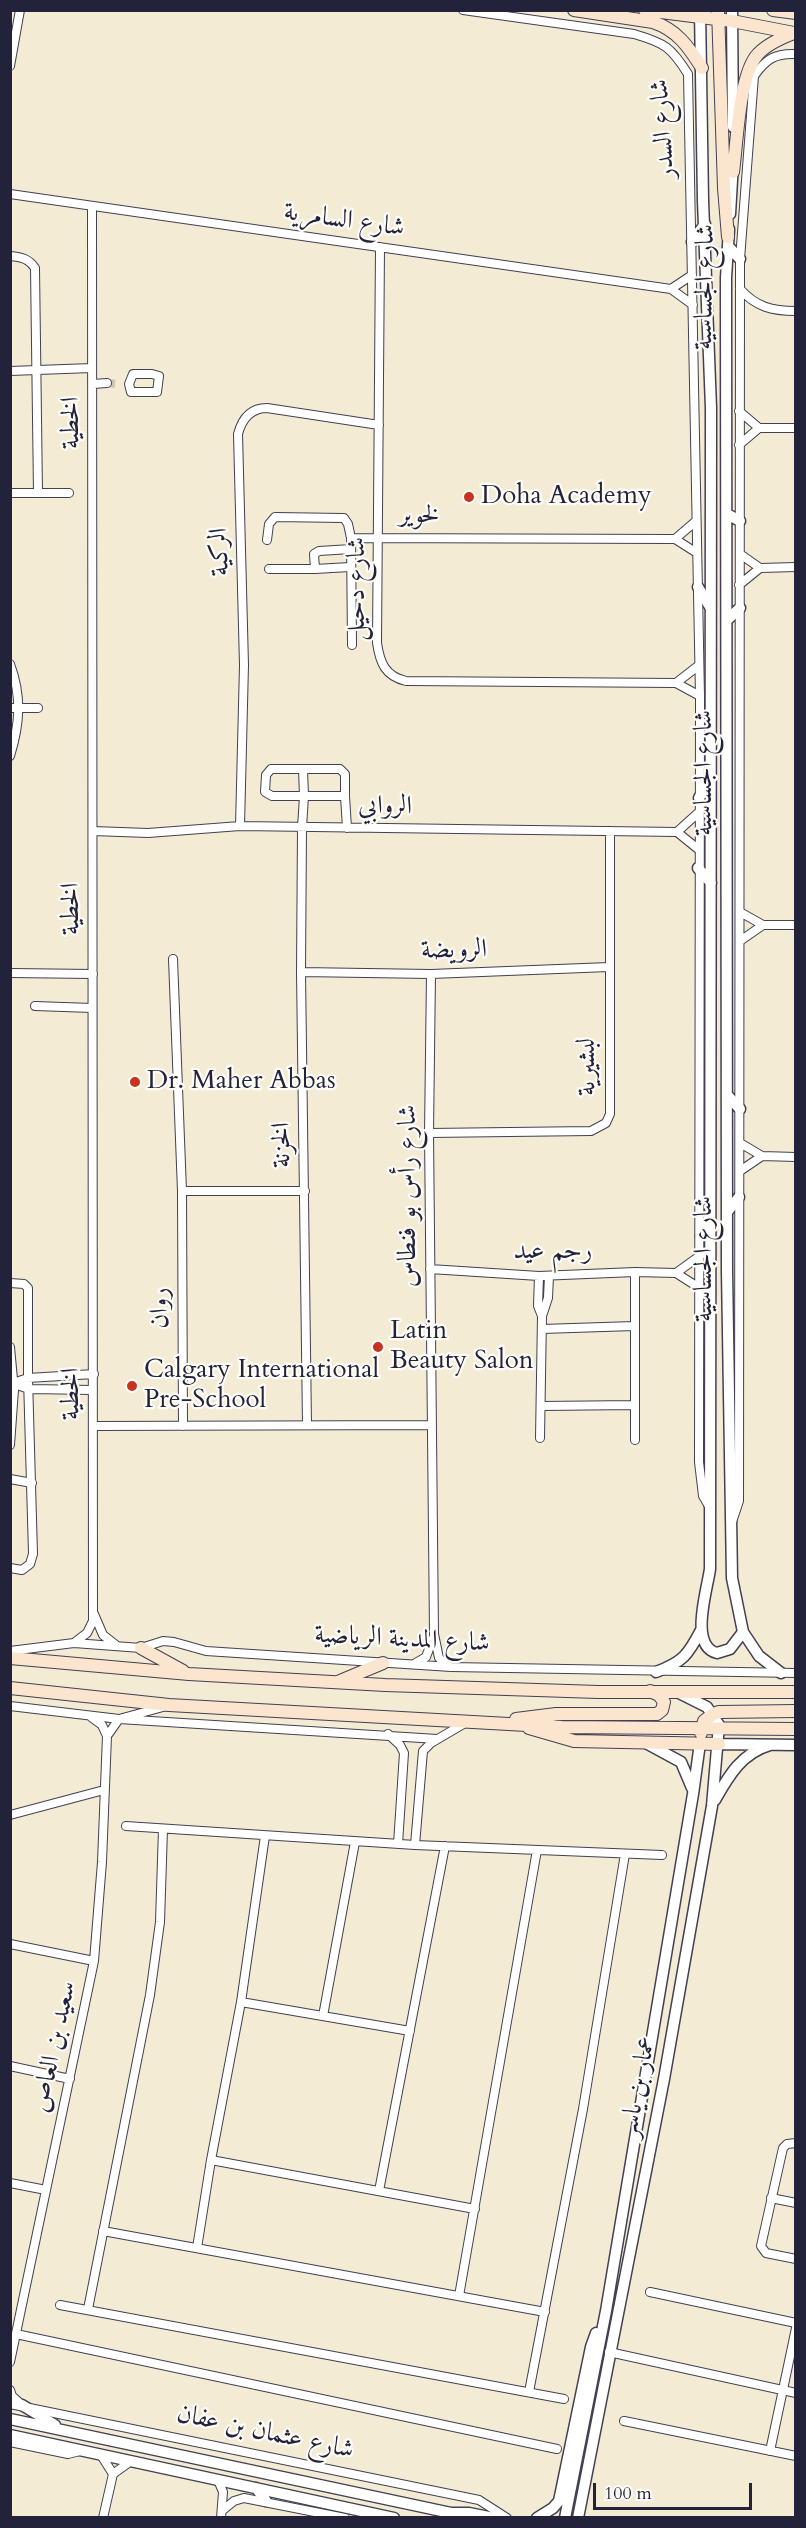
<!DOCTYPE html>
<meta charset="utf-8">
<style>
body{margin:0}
#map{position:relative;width:806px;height:2528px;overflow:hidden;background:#f4ebd5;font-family:Cardo,serif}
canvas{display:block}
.frame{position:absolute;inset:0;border:12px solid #22223b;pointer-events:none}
.scale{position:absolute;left:593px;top:2483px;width:159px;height:27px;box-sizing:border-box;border:3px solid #22223b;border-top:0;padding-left:8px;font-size:18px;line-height:21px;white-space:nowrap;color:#22223b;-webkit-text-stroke:4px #fdfcf7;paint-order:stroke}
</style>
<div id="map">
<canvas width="806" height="2528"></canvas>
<div class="frame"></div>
<div class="scale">100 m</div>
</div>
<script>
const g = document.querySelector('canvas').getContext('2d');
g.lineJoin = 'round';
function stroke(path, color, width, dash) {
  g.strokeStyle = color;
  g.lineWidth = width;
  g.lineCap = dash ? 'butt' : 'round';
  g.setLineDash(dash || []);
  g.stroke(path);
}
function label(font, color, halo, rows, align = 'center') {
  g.font = font + ' Cardo,Amiri,serif';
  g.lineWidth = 4.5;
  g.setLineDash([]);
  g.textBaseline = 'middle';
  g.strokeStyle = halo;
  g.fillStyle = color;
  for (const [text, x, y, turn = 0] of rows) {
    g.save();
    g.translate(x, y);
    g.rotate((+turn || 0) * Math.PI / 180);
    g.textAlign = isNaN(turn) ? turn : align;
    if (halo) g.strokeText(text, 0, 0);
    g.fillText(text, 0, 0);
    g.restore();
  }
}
stroke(new Path2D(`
 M107 383 118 384`), '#cac3b6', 8, [8, 4]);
const minor = new Path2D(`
 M463 10 634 34C665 43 671 47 688 74L700 696 699 1462 703 1496 710 1508
 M10 66 20 10
 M10 194 671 289 693 305
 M380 247 377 643C380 663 385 676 406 681L676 683 700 696
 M10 256C22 257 29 259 35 268L38 493
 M671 289 692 275
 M740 289C756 307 772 311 796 311
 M10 371 92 368
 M133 374H152L159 376 157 392H131L129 384Z
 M93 384 107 383
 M739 411 759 428
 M739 445 759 428H796
 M10 493H69
 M351 538 352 645
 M675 539 696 521
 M267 540 269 524 275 517 344 518 348 524 351 538 675 539 697 553
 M740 554 760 568
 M350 567 315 569 314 554 319 551 351 549
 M269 569H315
 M739 585 760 568 796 567
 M10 664C22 696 20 724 10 756
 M676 683 698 666
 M10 708H38
 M303 769 304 796H272L265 792 266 775 271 769H340L345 774V796
 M240 826 244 665 238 434C242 419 250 408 267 408L379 425
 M93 831 148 833 240 826 677 832 698 849
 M677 832 698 813
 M740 912 763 925
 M740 941 763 925H796
 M173 959 182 1191 183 1426
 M301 972 431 974 609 967
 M10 973 93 974
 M431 974 429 1133 434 1634 439 1658 450 1667
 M35 1006 92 1008
 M429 1133 591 1131 606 1123 610 1114V831
 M740 1143 762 1156 796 1157
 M740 1171 762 1156
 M182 1191H305
 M430 1269 539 1276 635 1272 676 1273 701 1289
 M676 1273 701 1255
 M539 1276 538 1306 542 1316 540 1438
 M10 1283 24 1284 28 1288V1378L33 1554 30 1564 22 1570 10 1568
 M542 1316 548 1298 549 1276
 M542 1329 634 1326
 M10 1347 14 1390 10 1445
 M10 1384 28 1378 94 1374
 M14 1384 29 1389 93 1390
 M541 1406 635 1405
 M307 1425 301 972 302 828 304 796H345L347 828
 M93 1426 431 1425
 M635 1440V1272
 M10 1479 32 1483
 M732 1522 739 1501 740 259 754 76C766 59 775 53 796 54
 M94 1614 103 1635 117 1646
 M74 1643 87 1633 93 1621 92 206
 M10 1651 74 1643 141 1648 163 1641 174 1642 206 1651 451 1667 796 1673
 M414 1664 426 1657 433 1638
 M10 1706 119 1719 437 1739
 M91 1717 102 1725 107 1736
 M388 1734 400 1745 404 1753 398 1844
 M10 1815 104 1790
 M126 1826 415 1845 662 1855
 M415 1845 423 1751 431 1743 465 1723
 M10 1944 94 1961
 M241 2002 410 2031
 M323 2016 355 1842
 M10 2066 70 2079
 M796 2143 787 2144 783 2148 761 2246 766 2253 796 2259
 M211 2160 475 2209
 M10 2183 46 2190
 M379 2191 445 1846
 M771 2198 796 2203
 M103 2231 545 2312
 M197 2248 211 2160 241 2002 265 1836
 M650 2292 796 2323
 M459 2296 537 1850
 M60 2305 564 2399
 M88 2309 150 1995 160 1922 163 1829
 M16 2334 557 2449
 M609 2352 796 2393
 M10 2362 94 1961 102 1862 107 1736 119 1719 163 1707
 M10 2390 12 2396 22 2405
 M529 2392 583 2109 625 1854
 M10 2404 479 2500 507 2518
 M624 2421 796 2456
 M10 2442 68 2454 80 2451
 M770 2451 796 2328
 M101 2455 113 2474
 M218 2480 223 2492 221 2518
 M223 2510 234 2501 244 2498 345 2518
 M103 2518 113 2474 131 2461`);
const tertiary = new Path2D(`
 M700 10 703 201 711 408 710 1569C707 1591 689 1646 717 1653L730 1649 743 1632
 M732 10 733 127
 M730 214 733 163
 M729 229 726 278 727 1271 732 1578 743 1632 759 1656 781 1673
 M692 242 705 224
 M728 246 740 259
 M727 514 740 521
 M698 587 710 607
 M727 620 740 608
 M699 798 710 779
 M698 868 711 883
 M729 1097 740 1109
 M728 1211 739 1197
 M701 1236 709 1218
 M656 1672C683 1662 688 1655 701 1630
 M646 1743 681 1762 692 1788
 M719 1744 796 1745
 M715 1800C729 1775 742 1753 770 1745
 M22 2405 55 2425
 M10 2419 451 2513H469L494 2518
 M10 2435 394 2518
 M256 2488 266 2501
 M537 2518 553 2508 559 2501 591 2347 596 2333
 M565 2518 606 2311 693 1794 700 1743
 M578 2518 664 2079 712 1806 719 1725 707 1707 679 1693`);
const secondary = new Path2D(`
 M574 10 653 22C677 30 688 46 702 68
 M645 10 732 21 794 33
 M718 10 724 188 728 237
 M773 10 796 13
 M733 172C737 143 739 74 758 54 767 44 781 38 794 33
 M141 1648 183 1671
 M10 1658 189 1674 385 1685 598 1692H796
 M340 1681 383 1663
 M10 1688 169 1705 562 1727 796 1729
 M516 1719 556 1714H657L662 1710 664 1702 659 1695 650 1691
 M529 1728 574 1741 719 1744
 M701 1733 704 1721 713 1714 719 1712 796 1711`);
stroke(minor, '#424052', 10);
stroke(tertiary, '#424052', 13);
stroke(secondary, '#424052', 14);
stroke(minor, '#fff', 8);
stroke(tertiary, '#fff', 10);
stroke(secondary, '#fce5cf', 12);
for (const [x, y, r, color] of [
 [469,497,6,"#c8321e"],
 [135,1082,6,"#c8321e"],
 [378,1347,6,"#c8321e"],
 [132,1386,6,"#c8321e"]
]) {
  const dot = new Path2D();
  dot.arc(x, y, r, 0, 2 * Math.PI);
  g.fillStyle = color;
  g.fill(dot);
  stroke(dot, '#fdfcf7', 2);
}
label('26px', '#22223b', '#fdfcf7', [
 ["شارع السدر",664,129,-94],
 ["شارع السامرية",344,221,8],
 ["شارع الجساسية",706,287,-89],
 ["الخطية",72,423,-90],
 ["لخوير",419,516],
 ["الركية",221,552,-92],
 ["شارع دحيل",358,589,-90],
 ["شارع الجساسية",705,773,-90],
 ["الروابي",385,807,1],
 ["الخطية",72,909,-90],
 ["الرويضة",454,951,-1],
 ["لبشيرية",588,1067,-90],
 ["الخزنة",283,1145,-91],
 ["شارع رأس بو فنطاس",409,1196,-90],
 ["رجم عيد",553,1252],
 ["شارع الجساسية",705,1259,-90],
 ["روان",161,1308,-90],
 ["الخطية",72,1394,-90],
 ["شارع المدينة الرياضية",402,1640,3],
 ["سعيد بن العاص",55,2047,-78],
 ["عمار بن ياسر",639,2087,-79],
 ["شارع عثمان بن عفان",265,2433,12]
]);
label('26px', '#22223b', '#fdfcf7', [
 ["Doha Academy",481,497],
 ["Dr. Maher Abbas",147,1082],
 ["Latin",390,1332],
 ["Beauty Salon",390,1362],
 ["Calgary International",144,1371],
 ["Pre-School",144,1401]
], 'left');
</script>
